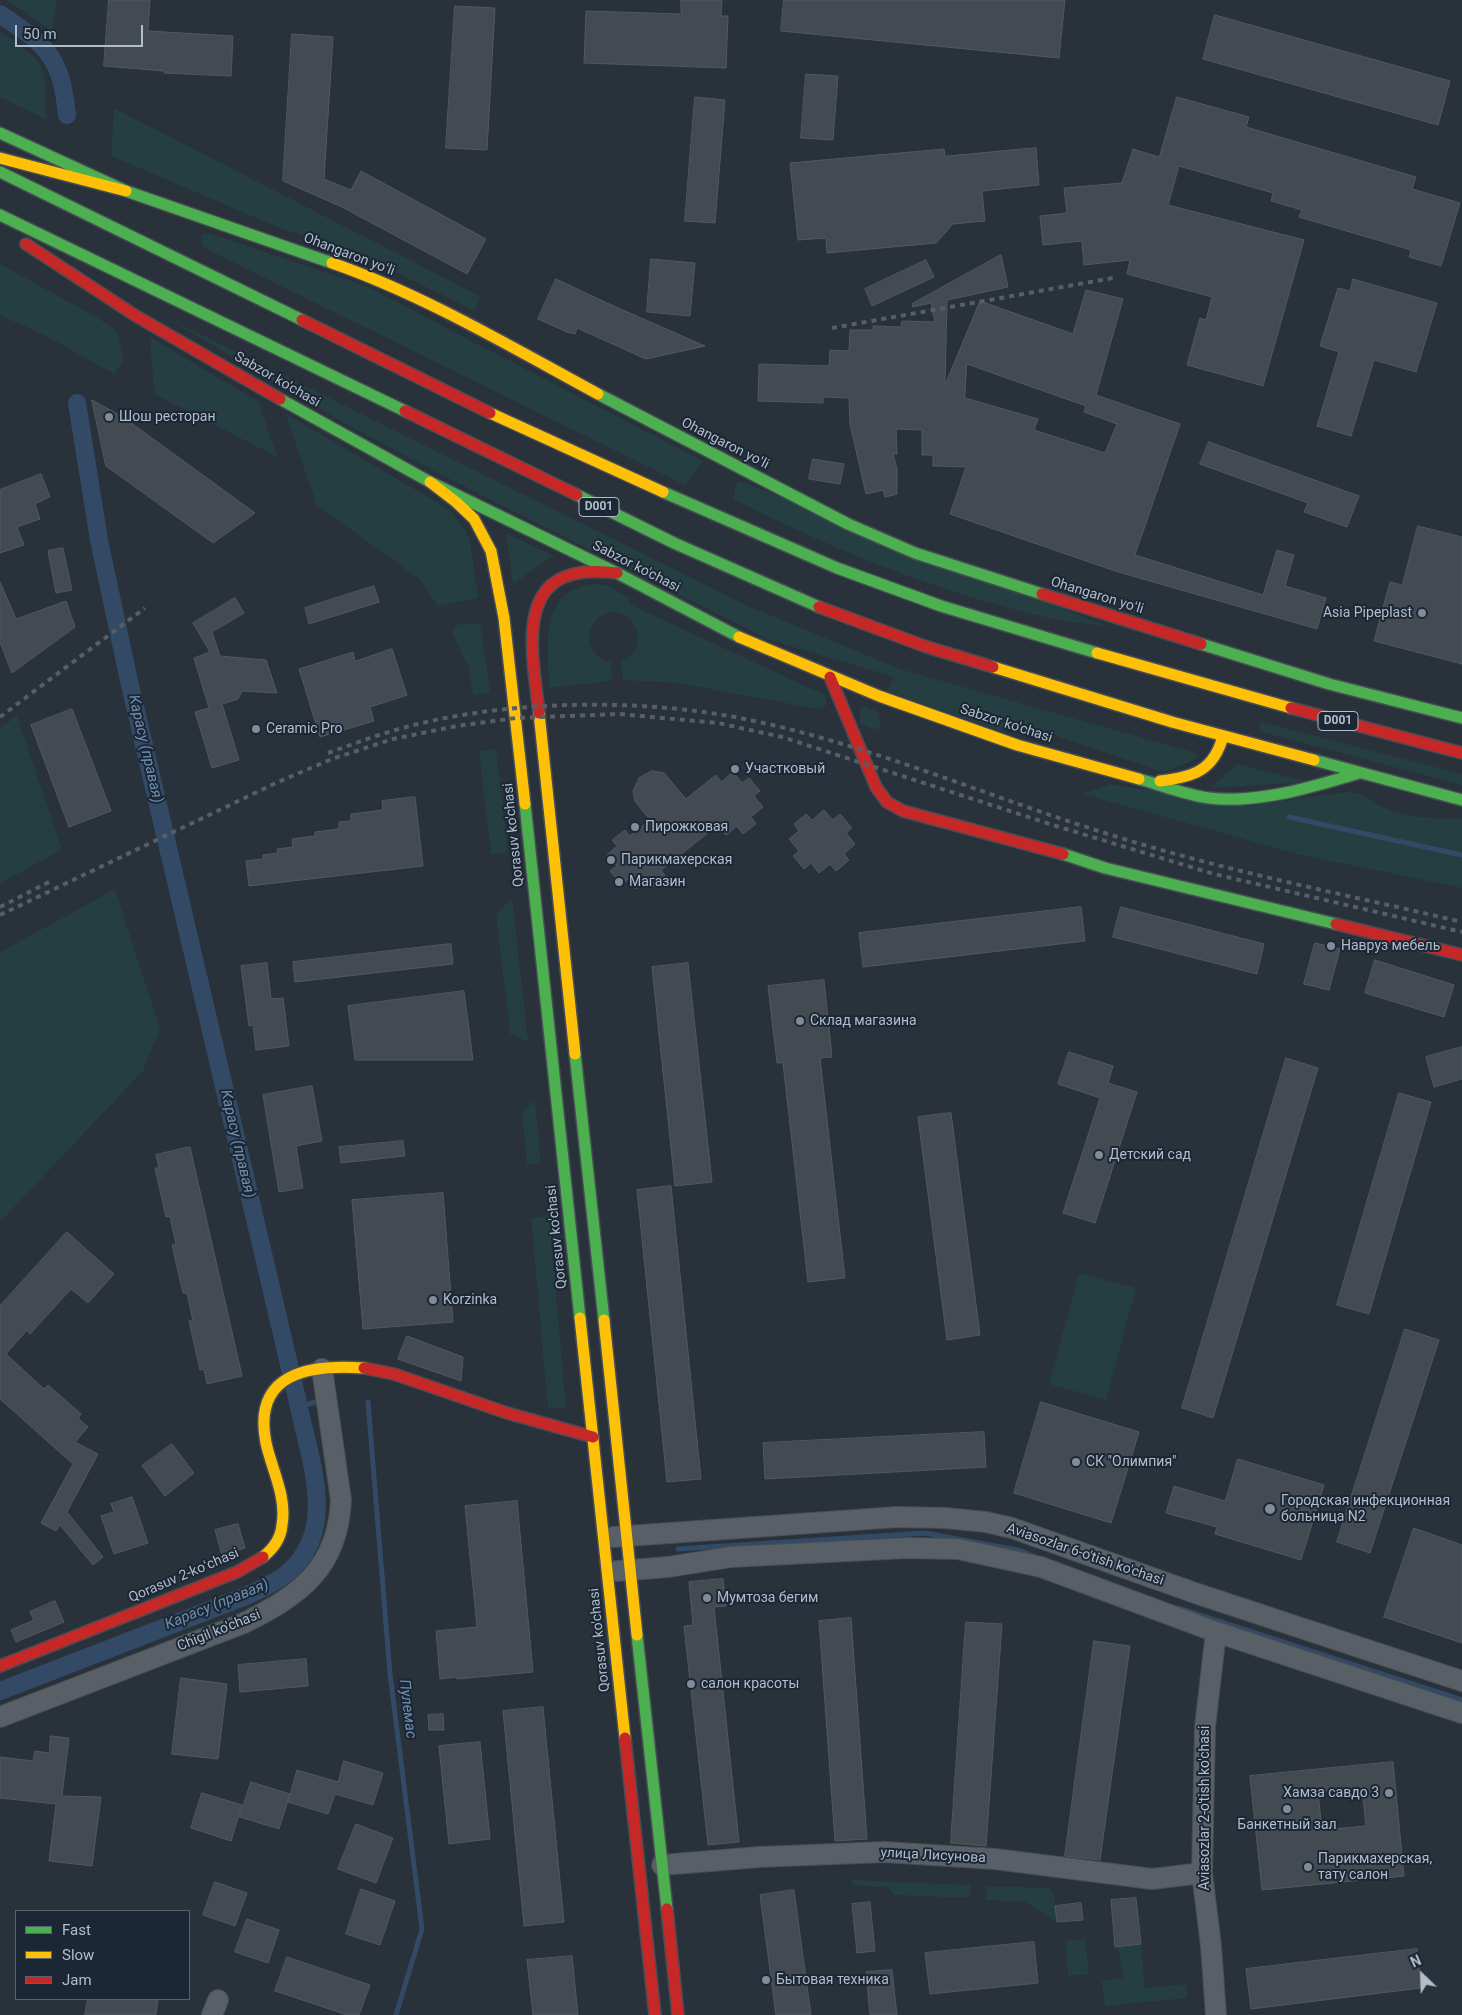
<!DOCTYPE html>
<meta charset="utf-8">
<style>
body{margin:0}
#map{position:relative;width:1462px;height:2015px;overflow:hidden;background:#29313a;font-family:Roboto,sans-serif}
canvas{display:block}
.legend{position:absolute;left:15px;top:1910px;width:175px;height:90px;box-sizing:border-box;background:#1b2735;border:1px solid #576371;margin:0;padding:6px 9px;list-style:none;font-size:15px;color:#b2bdcb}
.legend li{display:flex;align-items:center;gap:10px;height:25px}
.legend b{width:25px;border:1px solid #576371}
.north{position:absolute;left:1397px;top:1950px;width:50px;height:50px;-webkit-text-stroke:4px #1b2735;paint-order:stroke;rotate:336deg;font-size:14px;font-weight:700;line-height:20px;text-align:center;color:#b2bdcb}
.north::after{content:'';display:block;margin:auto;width:18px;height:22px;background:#b2bdcb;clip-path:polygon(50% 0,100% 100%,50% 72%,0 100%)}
.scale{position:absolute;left:15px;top:25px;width:128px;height:22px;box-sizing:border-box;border:2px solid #b2bdcb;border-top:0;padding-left:6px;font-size:15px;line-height:18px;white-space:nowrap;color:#b2bdcb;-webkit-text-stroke:4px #1b2735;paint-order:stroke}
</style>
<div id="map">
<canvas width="1462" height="2015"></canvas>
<ul class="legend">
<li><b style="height:6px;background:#4caf50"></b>Fast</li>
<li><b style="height:6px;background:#ffc107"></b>Slow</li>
<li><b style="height:6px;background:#c62828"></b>Jam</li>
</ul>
<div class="north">N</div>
<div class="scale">50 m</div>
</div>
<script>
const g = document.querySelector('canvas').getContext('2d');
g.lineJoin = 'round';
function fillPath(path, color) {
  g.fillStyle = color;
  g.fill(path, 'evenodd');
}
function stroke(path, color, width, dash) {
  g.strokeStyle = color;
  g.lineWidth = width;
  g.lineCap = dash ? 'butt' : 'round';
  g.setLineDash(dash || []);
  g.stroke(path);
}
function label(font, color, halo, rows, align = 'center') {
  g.font = font + ' Roboto,sans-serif';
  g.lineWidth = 4;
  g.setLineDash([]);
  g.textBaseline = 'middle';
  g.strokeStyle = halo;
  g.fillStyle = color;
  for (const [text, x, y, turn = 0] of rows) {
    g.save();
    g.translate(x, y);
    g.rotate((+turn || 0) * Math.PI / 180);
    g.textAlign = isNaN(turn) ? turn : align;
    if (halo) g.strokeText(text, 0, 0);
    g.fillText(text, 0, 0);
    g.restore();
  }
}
fillPath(new Path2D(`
 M7 0H57L52 31Z
 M0 32C50 65 44 62 47 120L0 97Z
 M114 108 480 296 475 311 377 263 270 224 111 156Z
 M209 233 368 287 703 461 685 485 206 249 201 244 202 235Z
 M0 264 98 318 117 331 124 359 114 374 42 334 0 315Z
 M162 315 748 606 900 669 1199 754 1192 761 1162 772 1007 719 1003 732 887 691 894 677 767 639 434 471 342 422Z
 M150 337 259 402 277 457 154 394Z
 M285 413 450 510 466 531 471 547 478 598 438 606 419 579 317 505Z
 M740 481 1109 627C1089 623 1068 623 1049 618 939 593 834 550 733 499L736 485Z
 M506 533 553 556 513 584Z
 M591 584 606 585 631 599 629 604 825 695 827 704 823 708 818 709 678 683 623 680 621 661C657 648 628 595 599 618 594 622 590 627 589 634 588 648 598 660 611 662L612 681 549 688C549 647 537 594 591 584Z
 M472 623 481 625 490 692 473 696 469 668 452 633 456 625Z
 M865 706 878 712 881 723 877 730 860 724V708Z
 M17 716 62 850 0 883V728Z
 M1261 722 1462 774V785L1258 731Z
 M496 749 508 852 491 854 479 751Z
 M1237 764 1308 782 1210 788Z
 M1111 784 1247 806 1346 792C1370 794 1367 800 1385 808 1406 818 1439 819 1462 818V888L1297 854 1083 794Z
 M115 889 160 1029 143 1071 0 1222V952Z
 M512 898 528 1042 510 1034 496 915Z
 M535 1101 541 1163 527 1165 522 1111Z
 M549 1216 566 1407 548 1409 531 1218Z
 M1079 1273 1136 1288 1106 1400 1049 1384Z
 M852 1880 970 1885V1898L894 1895 888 1887 852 1885Z
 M986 1886 1049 1888 1054 1894 1057 1922 1025 1902 986 1900Z
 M1085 1939 1089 1974 1068 1976 1065 1941Z
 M1141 1944 1145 1988 1186 1984 1187 1998 1105 2006 1102 1981 1123 1978 1118 1946Z`), '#253e41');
stroke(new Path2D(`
 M1289 817 1462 855
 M368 1402 390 1674 422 1929 396 2015
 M299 1407 315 1402
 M678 1549 925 1533 1018 1550 1036 1557
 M1178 1608 1462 1700`), '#334a66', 5);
stroke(new Path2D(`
 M0 14C47 46 61 56 67 115
 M0 1691 246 1596C259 1590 275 1583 286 1574 339 1531 310 1462 299 1407L129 681 99 540 77 403`), '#334a66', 18);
const building = new Path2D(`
 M109 0H150L148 31 233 36 231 76 164 73V71L104 66Z
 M681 0H722L721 16H728L726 68 584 63 586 11 681 14Z
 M784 0H1065L1059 58 781 31Z
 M455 6 495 8 487 150 446 148Z
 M1215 15 1450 81 1438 125 1203 59Z
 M292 34 333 37 324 179 351 190 361 171 486 239 467 274 342 207 283 181Z
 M806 74 838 76 833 140 801 138Z
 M695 97 725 100 715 223 685 221Z
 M1177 97 1249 117 1246 127 1416 177 1412 189 1460 203 1441 266 1409 257 1411 250 1299 217 1302 210 1271 201 1273 193 1179 166 1168 205 1304 240 1263 386 1187 365 1200 318 1206 320 1212 297 1127 274 1130 260 1084 265 1082 241 1043 245 1040 216 1067 213 1064 188 1122 183 1133 149 1159 157Z
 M1036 148 1039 185 982 191 985 221 953 224 936 243 827 253 826 238 798 240 790 163 944 149 945 156Z
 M1001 255 1008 287 947 300 945 385 980 301 1073 334 1086 290 1123 299 1096 395 1180 424 1135 555 1263 595 1277 550 1294 555 1285 586 1326 598 1317 629 1115 571 950 514 966 467 933 466V455H922V430L896 429 897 454H893L897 469V494L885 497 883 490 866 494 850 424 849 398 823 397V403L758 401 759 364 829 366 830 350 849 351 850 330H873V326L901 327 902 321 935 322 931 303 913 307 912 304ZM967 364 1086 406 1084 412 1117 424 1105 453 1034 430 1038 419 965 398Z
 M651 259 695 263 690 316 647 312Z
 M926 260 934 277 872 306 865 289Z
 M556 279 607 303 705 346 646 359 577 328 575 334 567 332 538 319Z
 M1353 279 1437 303 1416 372 1374 360 1351 436 1317 426 1339 352 1320 346 1338 288 1350 291Z
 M92 400 123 417 255 513 213 543 106 466Z
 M1209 442 1359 496 1347 527 1304 512 1308 503 1200 464Z
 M813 459 844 464 840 484 809 479Z
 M41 474 50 497 35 504 40 519 17 527 24 545 0 553V490Z
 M1418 526 1462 537V664L1374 641 1390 582 1402 585Z
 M63 548 72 590 56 593 48 551Z
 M0 582 16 619 66 601 75 627 12 673 0 642Z
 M374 586 379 602 309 624 305 608Z
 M235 598 244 613 212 632 220 656 266 660 277 693 242 691 238 699 222 704 239 760 212 768 195 712 209 708 194 658 210 652 193 623Z
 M392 649 407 695 370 707 374 721 320 737 299 669 353 652 355 661Z
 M72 709 111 811 69 827 31 725Z
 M652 771 664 773 686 799 716 775 721 782 733 772 742 783 749 778 760 791 754 796 763 807 751 817 756 824 743 834 737 826 726 835 718 825 661 870 666 877 653 887 647 880 636 889 628 879 622 885 610 871 617 866 607 855 617 846 612 840 625 830 630 836 650 820 635 801 633 791 639 778Z
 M415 797 423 866 249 886 246 861 263 859V855L278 853 277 849 293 847 292 839 315 836V832L339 829V822L351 821V814L383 810 382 801Z
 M824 810 833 820 840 814 852 828 846 833 855 844 844 854 849 860 836 871 830 864 819 873 811 863 804 869 793 856 799 851 789 839 799 831 794 824 806 814 812 820Z
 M1081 907 1085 941 863 967 859 933Z
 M1121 907 1264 944 1257 974 1113 937Z
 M1315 943 1340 949 1329 990 1304 984Z
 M451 944 453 964 295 982 293 962Z
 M1375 960 1454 985 1444 1017 1365 993Z
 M267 963 271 999 283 998 289 1046 256 1050 253 1025 249 1026 241 966Z
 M688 963 712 1182 675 1186 652 967Z
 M824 980 832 1057 820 1058 845 1278 808 1282 783 1063H777L768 986Z
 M464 991 473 1060H355L348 1006Z
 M1462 1047V1079L1434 1087 1426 1057Z
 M1069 1052 1113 1066 1108 1083 1137 1092 1095 1223 1063 1213 1100 1098 1058 1084Z
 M1286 1058 1318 1068 1213 1418 1182 1408Z
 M312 1086 322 1141 296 1146 303 1188 279 1192 263 1095Z
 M1399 1093 1431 1102 1369 1314 1337 1305Z
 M951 1113 980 1335 947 1340 918 1117Z
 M403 1141 405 1156 341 1163 339 1147Z
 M190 1147 242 1376 207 1384 204 1369 200 1370 189 1321H193L187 1293H183L172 1245 176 1244 173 1231 170 1216 166 1217 155 1168H159L156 1155Z
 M671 1186 701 1479 667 1482 637 1190Z
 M443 1193 453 1322 363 1329 352 1200Z
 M67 1232 114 1274 88 1303 71 1289 30 1334 27 1330 6 1354 44 1389 48 1385 81 1414 78 1418 88 1427 75 1442 98 1454 67 1512 103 1557 93 1565 60 1525 56 1531 41 1523 73 1464 0 1399V1306Z
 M1405 1329 1439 1340 1370 1553 1337 1542Z
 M407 1336 463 1357 461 1381 398 1359Z
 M1041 1402 1139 1432 1111 1523 1014 1493Z
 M984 1432 986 1467 765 1479 763 1443Z
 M172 1444 194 1473 165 1496 142 1466Z
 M1238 1459 1324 1485 1301 1560 1215 1534 1217 1527 1166 1513 1174 1486 1225 1501Z
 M132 1497 148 1543 114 1554 101 1516 114 1512 111 1504Z
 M517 1501 533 1672 457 1679V1677L440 1679 436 1631 477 1627 465 1506Z
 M238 1524 245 1548 222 1555 215 1530Z
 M1414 1528 1462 1545V1643L1384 1617Z
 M723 1579 726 1606 714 1607 739 1842 708 1845 684 1626 693 1625 689 1582Z
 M55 1601 64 1622 16 1642 11 1630 34 1620 30 1612Z
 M851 1618 867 1839 835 1841 819 1621Z
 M966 1622 1002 1624 986 1846 951 1843Z
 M1094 1641 1130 1646 1100 1860 1065 1856Z
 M306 1659 308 1686 240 1692 238 1665Z
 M181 1678 227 1684 218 1759 172 1754Z
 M543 1707 564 1922 524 1926 503 1711Z
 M443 1714 444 1730H429L428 1715Z
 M51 1736 69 1738 62 1796 101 1797 92 1866 49 1861 56 1804 0 1798V1757L33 1761 35 1751 49 1753Z
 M480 1742 490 1839 449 1844 439 1746Z
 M344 1761 383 1773 373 1805 335 1794 328 1814 288 1802 297 1770 338 1782Z
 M1393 1762 1404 1876 1262 1890 1250 1776ZM1362 1788 1366 1826 1322 1830 1318 1792Z
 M251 1782 290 1794 279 1829 240 1817Z
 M202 1793 242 1805 231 1841 191 1828Z
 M356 1824 393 1838 376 1883 338 1869Z
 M215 1882 247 1893 235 1926 203 1915Z
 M361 1889 395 1901 380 1945 346 1934Z
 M794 1890 811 2015H776L760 1895Z
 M1136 1898 1141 1944 1115 1947 1111 1900Z
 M870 1902 875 1951 857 1953 852 1904Z
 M1081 1903 1083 1920 1057 1922 1055 1906Z
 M247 1919 279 1930 268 1963 235 1952Z
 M1034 1942 1038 1983 930 1994 925 1953Z
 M1417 1949 1421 1988 1251 2009 1246 1969Z
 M572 1956 578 2015H533L527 1960Z
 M287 1957 370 1985 359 2015H347L275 1991Z
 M892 1970 897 2015H870L866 1972Z
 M88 1999H158L156 2015H85Z`);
fillPath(building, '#434a52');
stroke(building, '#515861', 1);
const street = new Path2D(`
 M613 1537 897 1517 945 1518 986 1522 1012 1528 1198 1594 1462 1681
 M617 1571 668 1567 731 1557 907 1548 958 1549 1041 1567 1216 1632 1462 1713
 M1216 1632 1205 1727 1202 1873 1211 1946 1216 2015
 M0 1717 244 1623C300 1595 338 1568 341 1500L322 1369
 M662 1865 759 1857 885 1852 995 1859 1152 1879 1202 1873
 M212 2015 218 2000`);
const fast = new Path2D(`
 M0 133 126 191 332 263
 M0 172 302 320
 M0 215 405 411
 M598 394 848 524 915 553 1042 594
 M280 399 430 482 617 573 739 637
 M663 492 837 568 941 606 1097 653
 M577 495 674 543 819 607
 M1201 644 1329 684 1462 718
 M1314 760 1462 800
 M1139 779C1161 785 1186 795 1209 798 1257 804 1313 787 1359 773
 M525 804 580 1318
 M1063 854 1105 868 1336 924
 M575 1054 604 1320
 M637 1635 667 1909`);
const slow = new Path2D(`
 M0 158 126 191
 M332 263C424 295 513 348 598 394
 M490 413 663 492
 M430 482 456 502 474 519 491 551 504 618 525 804
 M739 637 879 696 1017 745 1139 779
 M1097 653 1291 708
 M993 667 1172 722 1314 760
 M539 713 575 1054
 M1160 781C1193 777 1214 771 1223 736
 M580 1318 625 1738
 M604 1320 637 1635
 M263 1557C273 1549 281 1538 282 1525 287 1497 272 1470 266 1443 252 1373 309 1364 364 1368`);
const jam = new Path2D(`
 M26 244 136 316
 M136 316 280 399
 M302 320 490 413
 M405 411 577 495
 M1042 594 1201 644
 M819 607 927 647 993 667
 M830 677 876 787 887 802 903 811 1063 854
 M1291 708 1462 753
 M539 713C531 644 512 559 617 573
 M1336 924 1462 955
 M364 1368 394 1374 507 1413 593 1437
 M0 1666 237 1572 263 1557
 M625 1738 655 2015
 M667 1909 678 2015`);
stroke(street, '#474d54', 22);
stroke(fast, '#474d54', 14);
stroke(slow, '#474d54', 14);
stroke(jam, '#474d54', 14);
stroke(street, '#595f67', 20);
stroke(fast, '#4caf50', 11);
stroke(slow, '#ffc107', 11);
stroke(jam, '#c62828', 11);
stroke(new Path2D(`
 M832 328 1113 278
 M0 717 145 608
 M328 753C348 746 368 738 389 732 496 699 641 697 750 720 873 746 989 797 1108 834 1224 871 1344 894 1462 922
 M0 907 51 881
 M0 915 278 782 332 759 393 739 457 726 516 718 619 714 718 723 782 737 1056 826 1214 874 1462 932`), '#585e65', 4, [5, 5]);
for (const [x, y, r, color] of [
 [109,417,5,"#828c98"],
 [1422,613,5,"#828c98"],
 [256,729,5,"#828c98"],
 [735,769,5,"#828c98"],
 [635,827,5,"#828c98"],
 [611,860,5,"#828c98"],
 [619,882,5,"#828c98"],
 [1331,946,5,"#828c98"],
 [800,1021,5,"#828c98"],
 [1099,1155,5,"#828c98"],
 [433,1300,5,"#828c98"],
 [1076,1462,5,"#828c98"],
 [1270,1509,6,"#828c98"],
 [707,1598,5,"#828c98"],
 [691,1684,5,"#828c98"],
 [1389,1793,5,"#828c98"],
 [1287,1809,5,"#828c98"],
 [1308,1867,5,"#828c98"],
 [766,1980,5,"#828c98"]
]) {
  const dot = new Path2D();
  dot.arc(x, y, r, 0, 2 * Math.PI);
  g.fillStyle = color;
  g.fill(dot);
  stroke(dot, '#1b2735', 2);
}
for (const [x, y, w] of [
 [599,507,40],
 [1338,721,40]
]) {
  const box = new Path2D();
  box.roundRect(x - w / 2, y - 9.5, w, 19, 4);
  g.fillStyle = '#1b2735';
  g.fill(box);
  stroke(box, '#b2bdcb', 1);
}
label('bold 12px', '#b2bdcb', null, [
 ["D001",599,507],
 ["D001",1338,721]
]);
label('14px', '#b2bdcb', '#1b2735', [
 ["Ohangaron yoʻli",349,255,21],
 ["Sabzor ko'chasi",277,380,30],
 ["Ohangaron yoʻli",725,444,27],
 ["Sabzor ko'chasi",636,567,27],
 ["Ohangaron yoʻli",1097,596,17],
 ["Sabzor ko'chasi",1006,724,18],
 ["Qorasuv ko'chasi",514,835,-96],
 ["Qorasuv ko'chasi",557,1237,-96],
 ["Aviasozlar 6-o'tish ko'chasi",1085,1555,19],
 ["Qorasuv 2-koʻchasi",184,1576,-23],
 ["Chigil ko'chasi",219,1631,-22],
 ["Qorasuv ko'chasi",600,1640,-96],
 ["Aviasozlar 2-o'tish ko'chasi",1205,1808,-90],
 ["улица Лисунова",933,1856,3]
]);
label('14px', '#b2bdcb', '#1b2735', [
 ["Шош ресторан",119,417],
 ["Asia Pipeplast",1412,613,"right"],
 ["Ceramic Pro",266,729],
 ["Участковый",745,769],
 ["Пирожковая",645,827],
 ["Парикмахерская",621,860],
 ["Магазин",629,882],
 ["Навруз мебель",1341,946],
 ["Склад магазина",810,1021],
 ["Детский сад",1109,1155],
 ["Korzinka",443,1300],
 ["СК \"Олимпия\"",1086,1462],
 ["Городская инфекционная",1281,1501],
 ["больница N2",1281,1517],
 ["Мумтоза бегим",717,1598],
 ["салон красоты",701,1684],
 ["Хамза савдо 3",1379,1793,"right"],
 ["Банкетный зал",1287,1825,"center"],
 ["Парикмахерская,",1318,1859],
 ["тату салон",1318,1875],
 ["Бытовая техника",776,1980]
], 'left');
label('italic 15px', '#7090b2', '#1b2735', [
 ["Карасу (правая)",145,749,77],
 ["Карасу (правая)",237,1144,77],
 ["Карасу (правая)",217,1605,-22],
 ["Пулемас",407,1709,83]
]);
</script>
